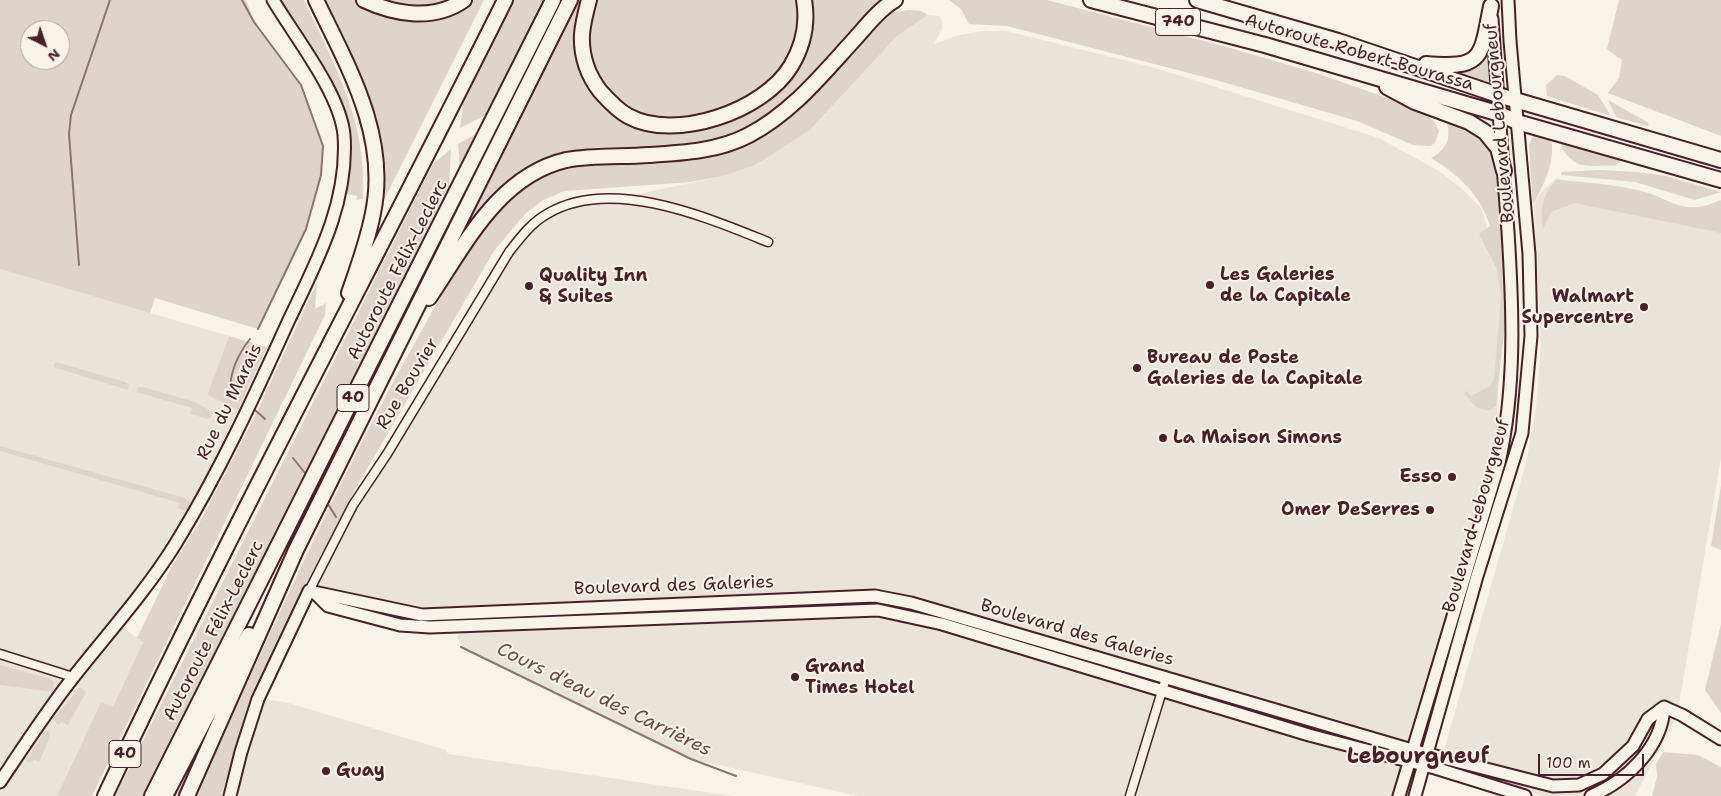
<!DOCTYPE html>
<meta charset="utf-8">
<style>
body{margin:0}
#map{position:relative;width:1721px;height:796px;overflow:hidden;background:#f7f3e8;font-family:"Shantell Sans",sans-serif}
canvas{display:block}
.north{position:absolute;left:20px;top:20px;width:50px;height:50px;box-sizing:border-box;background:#f7f3e8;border:1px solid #b29e9c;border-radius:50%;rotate:139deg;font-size:14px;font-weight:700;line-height:20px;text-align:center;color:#4a1f2b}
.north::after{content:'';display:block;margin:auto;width:18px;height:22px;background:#4a1f2b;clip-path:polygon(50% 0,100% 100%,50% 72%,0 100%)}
.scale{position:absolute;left:1538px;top:754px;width:106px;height:22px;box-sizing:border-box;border:2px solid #4a1f2b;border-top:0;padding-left:6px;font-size:15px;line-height:18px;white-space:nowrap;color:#4a1f2b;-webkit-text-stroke:4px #f7f3e8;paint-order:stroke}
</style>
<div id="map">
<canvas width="1721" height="796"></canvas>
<div class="north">N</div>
<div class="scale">100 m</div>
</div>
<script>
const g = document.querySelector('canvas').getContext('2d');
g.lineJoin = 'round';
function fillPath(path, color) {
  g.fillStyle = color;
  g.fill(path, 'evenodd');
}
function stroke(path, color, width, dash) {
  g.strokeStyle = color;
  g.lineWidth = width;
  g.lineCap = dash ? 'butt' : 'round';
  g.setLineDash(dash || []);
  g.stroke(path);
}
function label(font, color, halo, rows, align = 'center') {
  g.font = font + ' "Shantell Sans",sans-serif';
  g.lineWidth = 4;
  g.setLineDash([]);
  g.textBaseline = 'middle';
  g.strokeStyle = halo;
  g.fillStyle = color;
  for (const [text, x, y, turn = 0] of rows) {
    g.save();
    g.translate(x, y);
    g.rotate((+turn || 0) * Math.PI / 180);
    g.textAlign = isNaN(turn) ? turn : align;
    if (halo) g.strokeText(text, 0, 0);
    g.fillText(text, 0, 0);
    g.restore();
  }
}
fillPath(new Path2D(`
 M928 15 939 16 942 22V29L934 44 956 36 981 31H1006L1152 67 1379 138 1439 171 1461 188 1481 208 1504 279 1507 307 1497 385 1499 425 1506 428 1412 750 875 596 667 608 750 613 878 610 1409 763 1399 796H858L691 759 461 647 457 637 465 618 309 591 353 505 525 232 559 207 610 200 723 176 810 130 897 36Z
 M1556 178 1721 214V458L1677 716 1635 796H1542L1442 757 1526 463 1536 408 1541 343 1534 205 1538 196Z
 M0 269 229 336 207 395 238 410 205 478 190 505 154 562 112 620 143 642 113 708 101 702 57 796H0Z
 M258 699 285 702 446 750 448 754 732 796H229Z`), '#eae3da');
fillPath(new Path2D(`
 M0 0H246L254 22 301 85 323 146 321 175 306 229 258 329 155 298 150 313 0 269ZM30 30H60V60H30Z
 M278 0H304C336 68 367 121 363 199L356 200 357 196 346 194C349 176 353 156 351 137 344 86 303 44 278 0Z
 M324 0H357L365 5 457 12 475 0H484L377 214 370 107 361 77Z
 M375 0H447C419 14 404 10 375 0Z
 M514 0H546L490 113 460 128 463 103Z
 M578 0H585L578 51 628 121 700 127 794 71 809 0H887L783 110 744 131 707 144 674 147H600L566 152 534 166 440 272Z
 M594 0H798V45L778 76 738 104 705 116 684 120H654L632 113 615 102 592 71 587 44Z
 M949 0H1047L1227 47 1319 74 1419 109 1434 121 1439 131 1435 143 1430 146 1413 145 1357 121 1216 80 1007 26 969 24 961 9Z
 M1619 0H1721V136L1608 93 1619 78 1622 60 1607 49Z
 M909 10 921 11 928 15 897 36 810 130 755 165 723 176 691 182 565 191 543 200 525 214 494 251 357 486 302 592 257 685 221 796H196C268 639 337 480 422 330 451 278 480 217 530 183 563 160 605 165 643 162 669 160 695 151 720 146 732 143 746 142 758 137 810 113 840 57 882 19L893 12Z
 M1487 50 1489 82 1447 71Z
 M1557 75 1565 76 1598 95 1611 116 1547 96 1546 85Z
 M1608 100 1647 122 1649 125 1647 126 1616 117Z
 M1446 120C1467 130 1487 138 1496 162L1506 262 1505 323 1496 406 1489 411 1476 407 1464 393 1467 391 1471 396 1490 386 1494 379 1501 296 1497 269 1479 234 1490 226C1480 194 1459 175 1431 158 1447 150 1452 137 1446 120Z
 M481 131 460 174 458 144Z
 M1538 134 1622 159 1615 166C1597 164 1581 171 1568 156 1564 151 1561 149 1561 142L1551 139C1556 163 1543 185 1533 205L1529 145 1533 136Z
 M451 149 449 189 146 796H115L433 164Z
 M1600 170 1638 172 1666 176 1721 192 1695 200 1635 182 1561 175V172Z
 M1557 180C1583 182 1612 184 1637 190 1674 198 1679 218 1721 200V233L1575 203 1551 212 1543 229C1540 210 1542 193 1557 180Z
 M317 282 315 309 326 303 325 315 92 796H57L101 702 113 707 143 642 137 638 172 566 202 518 254 418Z
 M229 336 267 347 238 410 207 395Z
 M56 362 125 382 129 385 128 390 53 367Z
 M138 387H143L195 402 211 411 212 416 208 419 190 414 192 408 136 392Z
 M0 446 185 498 191 502 186 511 177 508 180 503 0 451Z
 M1721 485V550L1711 546Z
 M1721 624V713L1705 690Z
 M0 665 50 679 54 682 53 692 0 685Z
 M80 687 86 692 68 725 61 722 58 725 53 719Z
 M231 687 181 796H171Z
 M45 731H49L50 737 39 762 34 759 31 763 26 761Z
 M1663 752 1698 755 1721 767V796H1652L1657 777 1656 764Z`), '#ded4cc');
stroke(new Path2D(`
 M242 0 254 22 301 85 323 146 321 175 306 229 258 329
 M79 265 69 134 71 115 110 0
 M236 398 231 394C228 375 238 354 250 339
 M255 410 265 419
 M293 458 305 473
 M328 504 336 517
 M461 647 691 759 736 776`), '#8e7275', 2);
const street = new Path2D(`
 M309 591 353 505 387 454 509 252C520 238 531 223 547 214 611 176 706 217 768 242
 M0 654 73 677
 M1130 796 1166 678`);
const secondary = new Path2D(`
 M316 594 328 606 400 625 430 627 878 610 942 624 1309 735 1435 768 1525 796
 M1664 707 1682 715 1721 739
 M0 782C24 746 48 709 75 675 109 632 147 590 176 543 219 473 254 397 288 322 316 263 349 203 344 135 340 93 295 37 273 0
 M230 796 241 752 258 699 309 591 422 615 875 596 911 603 952 615 1412 750 1553 786 1579 785 1603 774 1633 746 1648 719 1664 707
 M1399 796 1499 463C1516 387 1513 310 1508 232 1503 161 1497 90 1492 19
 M1415 796 1477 576 1522 433 1531 336 1529 254 1510 41 1508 0
 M1591 796C1626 781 1662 748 1664 707`);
const highway = new Path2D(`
 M316 0C348 67 389 136 373 213 368 240 358 267 349 293
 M364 0C396 15 434 21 464 0
 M589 0C586 11 583 22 582 34 581 54 587 74 600 91 608 100 617 110 628 116 675 142 764 111 791 66 803 46 808 23 804 0
 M1091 0 1265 45 1500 114 1517 122 1721 180
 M1197 0 1338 41 1498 95 1721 160
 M1426 64C1483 69 1481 58 1491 6
 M1387 87 1415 102 1469 122 1485 132 1498 148 1504 171
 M429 298C465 245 498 176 566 160 593 155 622 157 649 155 683 153 719 151 749 135 791 113 820 77 852 42 865 28 878 10 895 0
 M105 796C231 527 373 266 505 0
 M152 796 553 0
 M165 796 249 635
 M187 796 296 550 570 0`);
stroke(street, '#4a1f2b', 11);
stroke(secondary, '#4a1f2b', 15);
stroke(highway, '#4a1f2b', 18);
stroke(street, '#f7f3e8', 8);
stroke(secondary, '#f7f3e8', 11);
stroke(highway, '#f7f3e8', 14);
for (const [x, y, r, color] of [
 [1210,285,5,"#4a1f2b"],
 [529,286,5,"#4a1f2b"],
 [1644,307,5,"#4a1f2b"],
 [1137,368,5,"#4a1f2b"],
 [1163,438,5,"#4a1f2b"],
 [1452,477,5,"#4a1f2b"],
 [1430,510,5,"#4a1f2b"],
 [795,677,5,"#4a1f2b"],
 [326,771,5,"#4a1f2b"]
]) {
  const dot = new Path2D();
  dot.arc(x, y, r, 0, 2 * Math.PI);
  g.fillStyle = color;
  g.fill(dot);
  stroke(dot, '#f7f3e8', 2);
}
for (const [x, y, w] of [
 [1178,22,45],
 [353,398,32],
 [125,754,32]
]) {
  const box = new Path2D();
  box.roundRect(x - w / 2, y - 13.5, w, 27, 4);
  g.fillStyle = '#f7f3e8';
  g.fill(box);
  stroke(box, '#4a1f2b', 1);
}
label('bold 16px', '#4a1f2b', null, [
 ["740",1178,22],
 ["40",353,398],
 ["40",125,754]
]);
label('18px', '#4a1f2b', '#f7f3e8', [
 ["Autoroute Robert-Bourassa",1359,53,16],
 ["Boulevard Lebourgneuf",1500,123,-95],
 ["Autoroute Félix-Leclerc",398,270,-63],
 ["Rue Bouvier",408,384,-59],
 ["Rue du Marais",230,402,-64],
 ["Boulevard Lebourgneuf",1477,516,-74],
 ["Boulevard des Galeries",674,586,-2],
 ["Autoroute Félix-Leclerc",214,631,-63],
 ["Boulevard des Galeries",1077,633,16]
]);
label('bold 18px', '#4a1f2b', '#f7f3e8', [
 ["Les Galeries",1220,275],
 ["de la Capitale",1220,296],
 ["Quality Inn",539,276],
 ["& Suites",539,297],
 ["Walmart",1634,297,"right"],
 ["Supercentre",1634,318,"right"],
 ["Bureau de Poste",1147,358],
 ["Galeries de la Capitale",1147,379],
 ["La Maison Simons",1173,438],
 ["Esso",1442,477,"right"],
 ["Omer DeSerres",1420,510,"right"],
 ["Grand",805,667],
 ["Times Hotel",805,688],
 ["Guay",336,771]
], 'left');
label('italic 19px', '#6c4950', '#f7f3e8', [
 ["Cours d'eau des Carrières",604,700,26]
]);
label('bold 22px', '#4a1f2b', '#f7f3e8', [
 ["Lebourgneuf",1418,757]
]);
</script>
